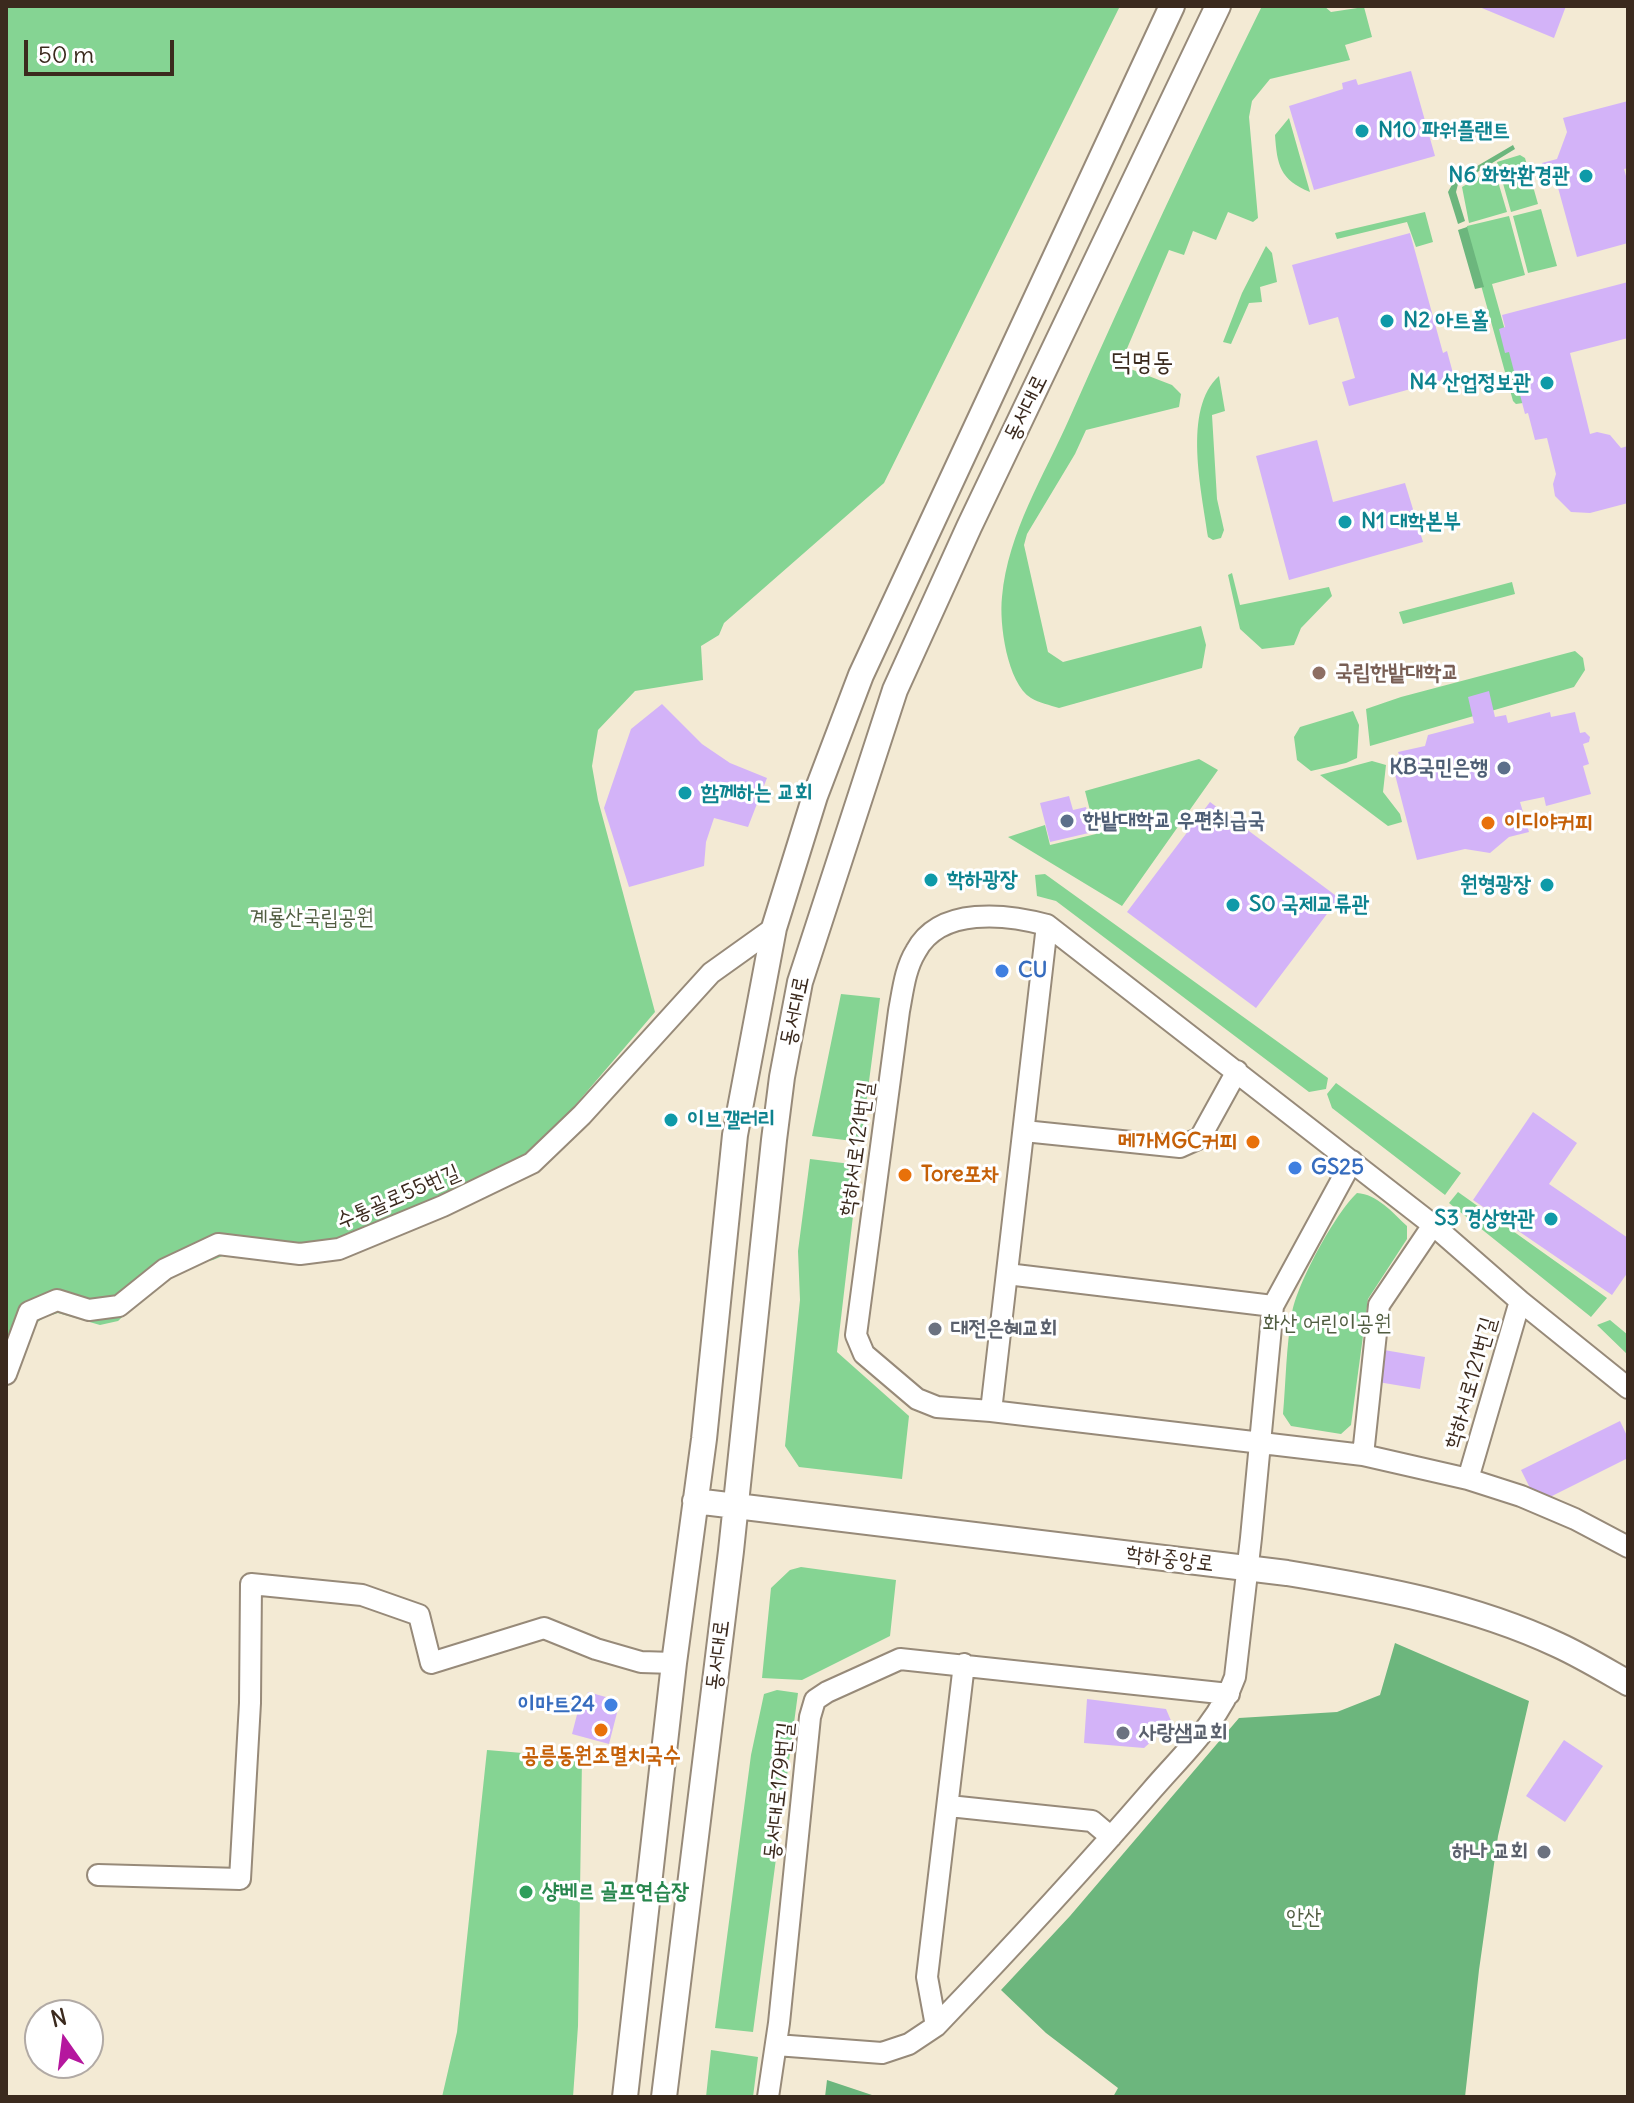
<!DOCTYPE html>
<meta charset="utf-8">
<style>
body{margin:0}
#map{position:relative;width:1634px;height:2103px;overflow:hidden;background:#f3ead4;font-family:Delius,sans-serif}
canvas{display:block}
.frame{position:absolute;inset:0;border:8px solid #3b2a1e;pointer-events:none}
.north{position:absolute;left:24px;top:1999px;width:80px;height:80px;box-sizing:border-box;background:#fff;border:2px solid #b1aaa5;border-radius:50%;rotate:346deg;font-size:22px;font-weight:700;line-height:32px;text-align:center;color:#3b2a1e}
.north::after{content:'';display:block;margin:auto;width:28px;height:36px;background:#b5179e;clip-path:polygon(50% 0,100% 100%,50% 72%,0 100%)}
.scale{position:absolute;left:24px;top:40px;width:150px;height:36px;box-sizing:border-box;border:4px solid #3b2a1e;border-top:0;padding-left:10px;font-size:24px;line-height:28px;white-space:nowrap;color:#3b2a1e;-webkit-text-stroke:6px #fff;paint-order:stroke}
</style>
<div id="map">
<canvas width="1634" height="2103"></canvas>
<div class="frame"></div>
<div class="north">N</div>
<div class="scale">50 m</div>
</div>
<script>
const g = document.querySelector('canvas').getContext('2d');
g.lineJoin = 'round';
function fillPath(path, color) {
  g.fillStyle = color;
  g.fill(path, 'evenodd');
}
function stroke(path, color, width, dash) {
  g.strokeStyle = color;
  g.lineWidth = width;
  g.lineCap = dash ? 'butt' : 'round';
  g.setLineDash(dash || []);
  g.stroke(path);
}
function label(font, color, halo, rows, align = 'center') {
  g.font = font + ' Delius,"Poor Story",sans-serif';
  g.lineWidth = 6;
  g.setLineDash([]);
  g.textBaseline = 'middle';
  g.strokeStyle = halo;
  g.fillStyle = color;
  for (const [text, x, y, turn = 0] of rows) {
    g.save();
    g.translate(x, y);
    g.rotate((+turn || 0) * Math.PI / 180);
    g.textAlign = isNaN(turn) ? turn : align;
    if (halo) g.strokeText(text, 0, 0);
    g.fillText(text, 0, 0);
    g.restore();
  }
}
fillPath(new Path2D(`
 M6 6H1120L884 483 724 623 719 635 701 646 703 680 635 691 598 730 592 766 598 800 655 1012 560 1123 526 1156 491 1175 338 1243 297 1248 256 1242 213 1260 194 1264 154 1288 118 1321 100 1325 58 1313 45 1317 30 1327 6 1359Z
 M1262 6H1324L1331 12 1364 7 1372 37 1345 45 1350 60 1270 79 1252 101 1249 117 1258 218 1253 222 1228 212 1216 240 1193 231 1184 255 1169 250 1120 365 1172 385 1181 394 1179 407 1086 430 1075 454 1027 534 1024 545 1048 652 1063 662 1201 626 1206 645 1202 668 1059 708C1050 705 1039 703 1031 698 1007 683 999 623 1002 597 1008 532 1044 476 1070 417 1131 279 1195 142 1262 6Z
 M1289 118 1310 192C1280 180 1277 165 1275 135Z
 M1520 155 1525 158 1538 204 1511 212 1497 162Z
 M1494 168 1507 212 1469 223 1462 187Z
 M1541 209 1557 266 1528 273 1513 216Z
 M1425 212 1433 242 1416 247 1407 222 1337 239 1335 233Z
 M1509 216 1525 275 1492 284 1524 398 1523 403 1516 404 1513 401 1466 231 1467 226Z
 M1266 246 1272 253 1277 282 1260 287 1262 302 1249 303 1231 344 1223 342 1242 293Z
 M1219 376 1225 411 1212 415 1217 499 1224 530 1221 538 1213 540 1208 537C1202 492 1182 409 1219 376Z
 M1232 573 1240 605 1329 587 1332 596 1301 628 1294 645 1262 649 1240 629 1228 575Z
 M1512 582 1515 594 1403 624 1399 612Z
 M1575 651 1583 658 1585 670 1574 687 1370 746 1366 709 1401 697Z
 M1353 711 1359 725 1357 758 1346 763 1311 771 1297 760 1294 737 1300 727Z
 M1199 759 1218 770 1122 906 1008 837 1045 825 1050 845 1096 834 1085 791Z
 M1372 761 1386 765 1383 792 1400 814 1402 822 1388 826 1320 775Z
 M1045 874 1328 1078 1326 1089 1309 1092 1056 901 1037 896 1035 875Z
 M841 994 880 998 861 1142 812 1136Z
 M1336 1083 1461 1173 1445 1195 1332 1108 1327 1094Z
 M810 1159 859 1165 837 1352 909 1416 902 1479 799 1467 785 1446 800 1300 798 1251Z
 M1458 1192 1607 1298 1591 1317 1449 1203Z
 M1357 1193C1377 1194 1393 1213 1407 1226V1239L1368 1299 1351 1425 1341 1434 1291 1426 1283 1414C1286 1381 1286 1347 1292 1314 1296 1285 1336 1212 1357 1193Z
 M1610 1320 1628 1335V1355L1597 1325Z
 M801 1567 896 1580 890 1636 802 1680 762 1678 771 1588 790 1570Z
 M777 1690 798 1693 753 2032 715 2028 751 1755 764 1694Z
 M487 1750 582 1758 578 2026 573 2097H442L457 2032Z
 M711 2050 758 2057 753 2097H706Z`), '#85d493');
fillPath(new Path2D(`
 M1513 145 1515 149 1458 184 1456 192 1465 221 1458 224 1448 192 1455 179Z
 M1467 227 1484 287 1475 289 1458 230Z
 M1395 1643 1529 1701 1498 1836 1479 1970 1465 2097H1113L1118 2088 1046 2033 1001 1990 1070 1916 1239 1718 1337 1712 1380 1695Z
 M827 2080 878 2097H825Z`), '#6cb67d');
fillPath(new Path2D(`
 M1477 6H1566L1554 38Z
 M1411 71 1435 156 1314 190 1289 106 1343 89 1342 83 1356 79 1358 85Z
 M1628 101V168L1624 169 1628 183V243L1577 257 1557 184 1548 186 1542 163 1557 159 1567 132 1563 118Z
 M1410 233 1443 353 1447 351 1454 377 1349 406 1342 382 1355 378 1338 317 1309 325 1292 265Z
 M1628 282V338L1570 353 1590 434 1597 432 1610 435 1621 448 1628 446V503L1590 513 1571 512 1555 496 1553 484 1556 474 1547 438 1535 440 1528 413 1525 414 1509 352 1505 353 1499 329 1505 327 1502 315Z
 M1317 440 1333 502 1405 483 1423 542 1289 580 1256 456Z
 M1489 691 1495 717 1506 715 1508 723 1550 712 1551 717 1575 712 1580 733 1585 732 1590 737 1589 742 1583 744 1589 764 1583 766 1591 794 1546 806 1544 797 1520 802 1529 832 1509 837 1490 853 1465 849 1417 860 1391 759 1400 757 1398 752 1425 746 1428 735 1474 723 1468 697Z
 M662 704 702 744 730 763 767 778 748 827 714 818 706 842 704 866 629 887 604 808 631 729Z
 M1069 796 1073 810 1086 807 1093 832 1050 842 1040 803Z
 M1210 802 1339 898 1256 1008 1127 912Z
 M1533 1112 1577 1143 1549 1184 1628 1238V1272L1612 1295 1473 1200Z
 M1384 1350 1425 1357 1420 1389 1378 1382Z
 M1620 1421 1628 1438V1458L1544 1500 1540 1491 1533 1494 1521 1470Z
 M588 1692 620 1701 609 1744 572 1734 581 1699 586 1700Z
 M1087 1699 1166 1709 1172 1723 1144 1748 1084 1743Z
 M1564 1740 1603 1766 1565 1822 1526 1796Z`), '#d3b3f8');
const minor = new Path2D(`
 M1024 1131 1180 1147 1200 1138 1237 1071
 M1007 1274 1273 1306
 M6 1374 29 1312 57 1300 89 1310 119 1306 165 1269 218 1244 300 1254 339 1249 443 1206 532 1163 582 1115 711 973 774 928
 M1628 1388 1520 1301 1433 1225 1047 925C1007 914 940 906 916 951 905 969 903 990 899 1011L856 1335 864 1354 917 1399 937 1407 991 1411 1363 1455 1468 1479 1521 1496 1575 1519 1628 1547
 M991 1411 1047 925
 M1363 1455 1379 1305 1433 1225
 M1468 1479 1520 1301
 M949 1806 1092 1821 1111 1837
 M98 1875 240 1879 250 1703 251 1584 362 1595 419 1615 431 1663 544 1628 596 1649 641 1662 674 1663
 M936 2026 927 1977 964 1664
 M776 2045 882 2053 909 2044 936 2026C1009 1950 1082 1871 1152 1790 1182 1755 1219 1722 1235 1677L1251 1538 1273 1306 1352 1161
 M768 2097 779 2023 810 1717 815 1700 827 1692 900 1659 1229 1694`);
const tertiary = new Path2D(`
 M695 1501 1287 1573C1379 1588 1473 1605 1558 1645 1582 1656 1605 1670 1628 1683
 M625 2097 674 1663 704 1439 735 1135 774 928 815 796 861 675 1172 6
 M664 2097 731 1551 774 1140 782 1077 800 982 895 690 969 527 1218 6`);
stroke(minor, '#978a79', 24);
stroke(tertiary, '#978a79', 28);
stroke(minor, '#fff', 20);
stroke(tertiary, '#fff', 24);
for (const [x, y, r, color] of [
 [1362,131,8,"#0f9aa8"],
 [1586,176,8,"#0f9aa8"],
 [1387,321,8,"#0f9aa8"],
 [1547,383,8,"#0f9aa8"],
 [1345,522,8,"#0f9aa8"],
 [1319,673,8,"#8d6e63"],
 [1504,768,8,"#5c6f8a"],
 [685,793,8,"#0f9aa8"],
 [1067,821,8,"#5c6f8a"],
 [1488,823,8,"#e8710a"],
 [931,880,8,"#0f9aa8"],
 [1547,885,8,"#0f9aa8"],
 [1233,905,8,"#0f9aa8"],
 [1002,971,8,"#3f7fe0"],
 [671,1120,8,"#0f9aa8"],
 [1253,1142,8,"#e8710a"],
 [1295,1168,8,"#3f7fe0"],
 [905,1175,8,"#e8710a"],
 [1551,1219,8,"#0f9aa8"],
 [935,1329,8,"#6b7280"],
 [611,1705,8,"#3f7fe0"],
 [601,1730,8,"#e8710a"],
 [1123,1733,8,"#6b7280"],
 [1544,1852,8,"#6b7280"],
 [526,1892,8,"#2e9e5b"]
]) {
  const dot = new Path2D();
  dot.arc(x, y, r, 0, 2 * Math.PI);
  g.fillStyle = color;
  g.fill(dot);
  stroke(dot, '#fff', 3);
}
label('bold 22px', '#0d838f', '#fff', [
 ["N10 파워플랜트",1378,131],
 ["N6 화학환경관",1570,176,"right"],
 ["N2 아트홀",1403,321],
 ["N4 산업정보관",1531,383,"right"],
 ["N1 대학본부",1361,522],
 ["함께하는 교회",701,793],
 ["학하광장",947,880],
 ["원형광장",1531,885,"right"],
 ["S0 국제교류관",1249,905],
 ["이브갤러리",687,1120],
 ["S3 경상학관",1535,1219,"right"]
], 'left');
label('22px', '#3b2a1e', '#fff', [
 ["동서대로",1026,408,-64],
 ["동서대로",795,1011,-78],
 ["학하서로121번길",857,1149,-82],
 ["수통골로55번길",398,1197,-23],
 ["학하서로121번길",1471,1383,-74],
 ["학하중앙로",1170,1559,7],
 ["동서대로",718,1655,-83],
 ["동서대로179번길",779,1791,-84]
]);
label('bold 22px', '#785e54', '#fff', [
 ["국립한밭대학교",1335,673]
], 'left');
label('bold 22px', '#4e5e75', '#fff', [
 ["KB국민은행",1488,768],
 ["한밭대학교 우편취급국",1083,821,"left"]
], 'right');
label('bold 22px', '#c56008', '#fff', [
 ["이디야커피",1504,823],
 ["메가MGC커피",1237,1142,"right"],
 ["Tore포차",921,1175],
 ["공릉동원조멸치국수",601,1756,"center"]
], 'left');
label('22px', '#515d41', '#fff', [
 ["계룡산국립공원",312,918],
 ["화산 어린이공원",1327,1324],
 ["안산",1304,1918]
]);
label('bold 22px', '#366cbe', '#fff', [
 ["CU",1018,971],
 ["GS25",1311,1168],
 ["이마트24",595,1705,"right"]
], 'left');
label('bold 22px', '#5b616d', '#fff', [
 ["대전은혜교회",951,1329],
 ["사랑샘교회",1139,1733],
 ["하나 교회",1528,1852,"right"]
], 'left');
label('bold 22px', '#27864d', '#fff', [
 ["샹베르 골프연습장",542,1892]
], 'left');
label('26px', '#3b2a1e', '#fff', [
 ["덕명동",1142,363]
]);
</script>
